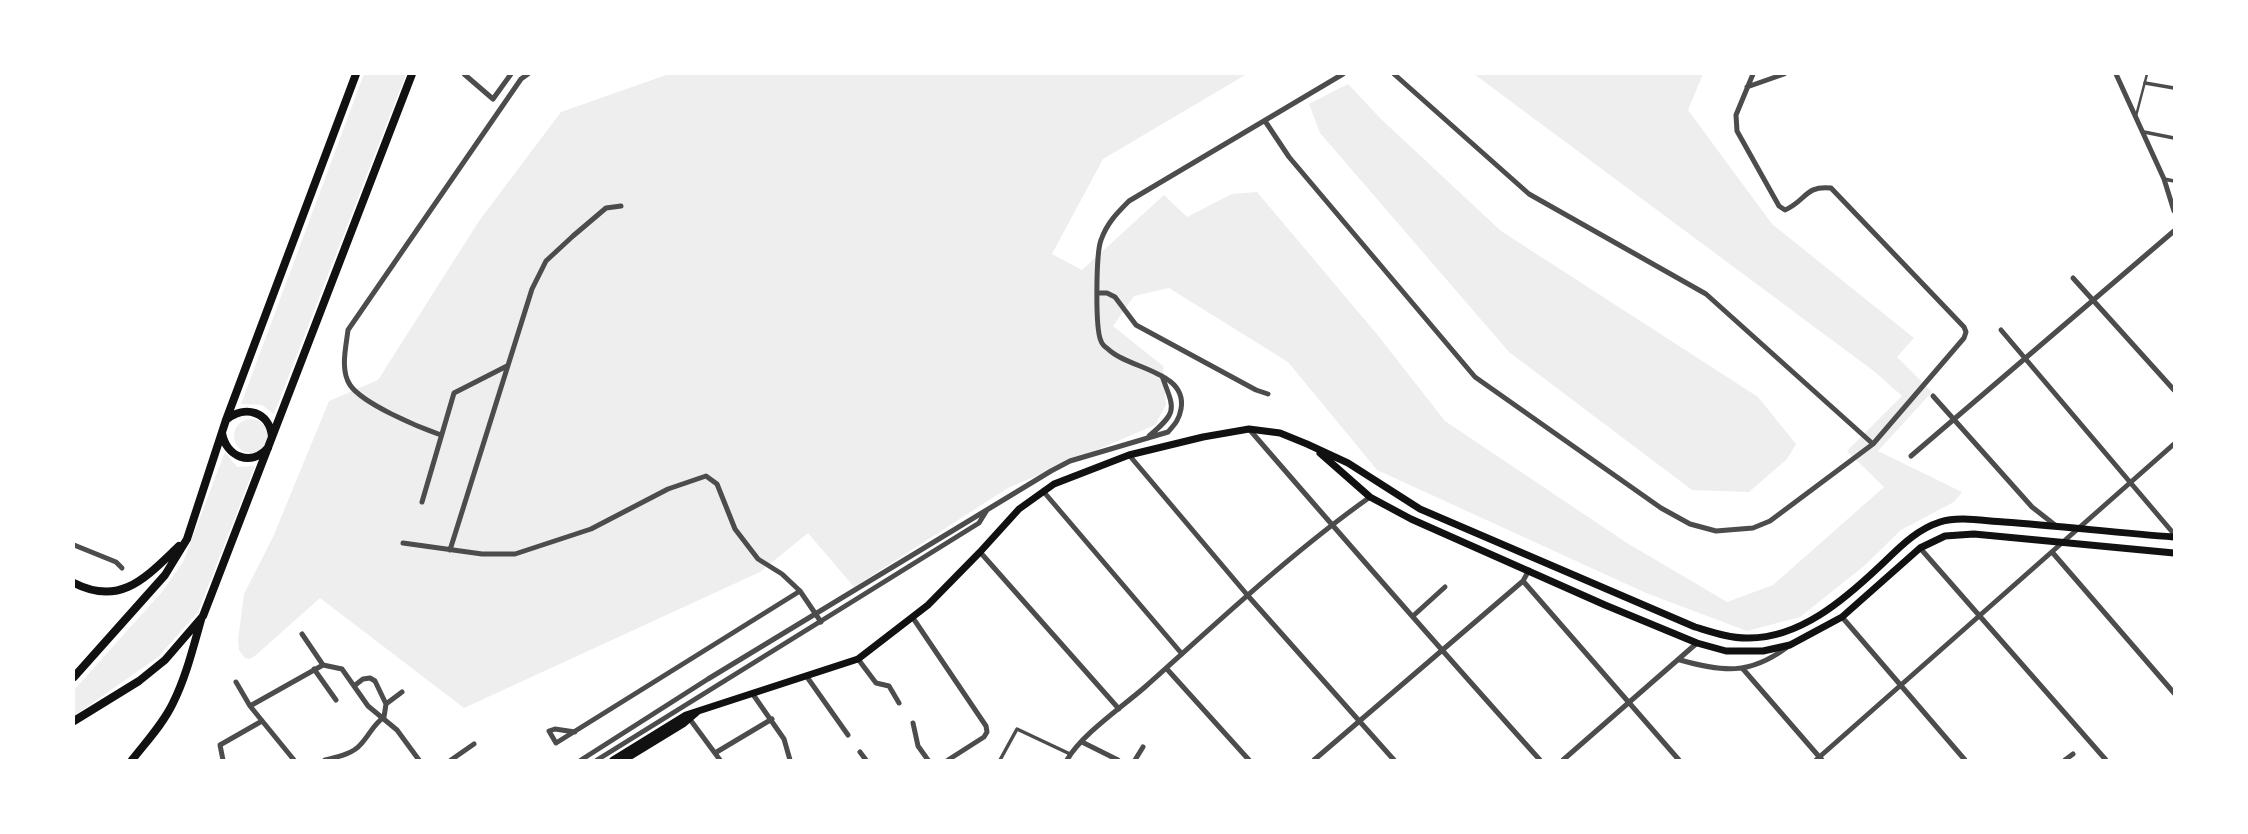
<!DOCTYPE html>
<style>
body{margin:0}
#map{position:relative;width:2248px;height:834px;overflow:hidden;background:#fff;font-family:Quicksand,sans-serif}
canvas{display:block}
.frame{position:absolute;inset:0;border:75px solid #fff;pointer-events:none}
</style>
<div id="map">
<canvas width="2248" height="834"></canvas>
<div class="frame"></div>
</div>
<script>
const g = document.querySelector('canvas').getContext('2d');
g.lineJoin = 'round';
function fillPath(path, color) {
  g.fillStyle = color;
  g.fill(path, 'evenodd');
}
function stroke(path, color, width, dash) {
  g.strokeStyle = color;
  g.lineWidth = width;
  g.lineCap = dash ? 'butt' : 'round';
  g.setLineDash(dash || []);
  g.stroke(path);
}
fillPath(new Path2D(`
 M364 74H406L274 414 262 405 241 404Z
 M669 74H1247L1103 159 1052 254 1082 270 1164 195 1187 217 1232 194 1257 192 1376 333 1445 421 1627 543 1727 602 1773 585 1884 487 1847 451 1902 396 1875 372 1474 74H1703L1688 110 1772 224 1914 338 1897 357 1932 392 1878 451 1962 492 1954 502 1901 530 1864 566 1800 617 1747 631 1646 593 1377 470 1288 362 1169 288 1134 296 1113 326 1163 366 1166 405 1155 425 1008 488 854 587 808 533 760 572 464 708 320 598 256 655 250 659 245 658 239 650 238 640 244 594 273 537 329 401 378 380 479 221 561 112Z
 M1348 84 1381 119 1501 231 1758 397 1796 444 1787 459 1749 492 1692 490 1509 352 1320 133 1309 104Z
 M234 436a17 17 0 1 1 34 0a17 17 0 1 1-34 0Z
 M225 452 237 467 255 466 198 612 158 657 74 716V690L162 592 183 562Z`), '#eee');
stroke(new Path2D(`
 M2136 116 2147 74`), '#4c4c4c', 2.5);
stroke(new Path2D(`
 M2145 83 2174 88
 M2144 132 2174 138
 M2164 179 2174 181
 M1000 760 1017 729 1070 754`), '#4c4c4c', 3.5);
stroke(new Path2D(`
 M464 74 493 99 511 74
 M1394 74 1529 194 1706 294 1873 444
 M2116 74 2164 179 2174 211
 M1747 87 1784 74
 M1265 121 1289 157 1475 377 1661 508 1690 524 1716 531 1753 528 1770 521 1873 444 1964 338 1966 332 1964 327 1831 188C1805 185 1806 201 1785 210L1779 206 1737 131 1736 115 1753 74
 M2073 278 2174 390
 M1098 293H1107L1115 297 1136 325 1256 390 1268 394
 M2001 330 2174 534
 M1933 396 2032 507 2055 525
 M1249 429C1345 540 1442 651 1540 760
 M441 435C418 427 363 404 350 385 340 370 346 347 348 330L521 79 528 74
 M1149 436C1179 411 1174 409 1162 376
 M1129 455 1249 597 1394 760
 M1911 456 2174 231
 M1043 491 1182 654
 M422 502 454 393 507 366
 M403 543 482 554H515L591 529 668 489 706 476 717 484 735 529 758 559 782 574 800 591 821 622
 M74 545 116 562 122 568
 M1920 548 2106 760
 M450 550 532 289 546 261 573 236 606 208 621 206
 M980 552 1119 709
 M2052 552 2174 693
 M1529 570 1523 581 1679 760
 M1413 616 1445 587
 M1842 617 1965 760
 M913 618 986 726 987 732 984 737 948 760
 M302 634 323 665
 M858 659 876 683 889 686 899 703
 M1680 660C1723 672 1749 675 1786 648
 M1166 668 1249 760
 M314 669 336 700
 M1743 669 1822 760
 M807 677 848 735
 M236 682 250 706 294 760
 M354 686 363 679 370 678 375 681 386 704
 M752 693 784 739 790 760
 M250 706 323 665 342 669 368 706 397 730 419 760
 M689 718 720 760
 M913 723 918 746 928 760
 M575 732 555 729 549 731 556 743 800 591
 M1082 742 1118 760
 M860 752 866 760
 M715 753 772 719
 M223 760 220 745 262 721
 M325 760C337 757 353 754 361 744 370 734 373 725 384 717L386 704 402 692
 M451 760 474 744
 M581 760 708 679 1051 471 1070 461 1168 432C1175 424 1179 420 1181 409 1188 371 1128 369 1108 349 1105 347 1102 344 1101 341 1095 329 1096 253 1101 240 1107 223 1117 213 1129 201L1343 74
 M597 760 979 523 987 510
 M1067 760C1081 735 1122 707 1145 687 1218 622 1291 553 1370 497
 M1135 760 1143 747
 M1314 760 1523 581
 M1563 760 1697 643
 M1816 760 2174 444
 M2065 760 2073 754`), '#4c4c4c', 5);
stroke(new Path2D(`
 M1320 453 1370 497 1411 519 1605 605 1697 643 1726 651H1763L1790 645 1842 617 1920 548 1945 536 1974 534 2174 553
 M613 760 686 715 858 659 928 605 980 552 1019 509 1054 484 1129 455 1203 437 1249 429 1280 433 1307 444 1348 463 1420 509 1695 627C1712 632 1729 638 1747 638 1799 639 1844 600 1880 566 1898 549 1915 530 1940 522 1959 516 1984 521 2004 522 2061 526 2118 533 2174 537
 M624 760 683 724 697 712`), '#111', 7);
stroke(new Path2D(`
 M226 420C245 404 270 412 272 437
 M222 433C226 457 251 467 268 448
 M74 583C121 607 146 577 179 546
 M74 677 165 575 187 539 226 420 356 74
 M74 721 139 681 165 660 203 616 412 74
 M132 760C146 742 163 724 173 703 186 677 193 648 201 620`), '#111', 8);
</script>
